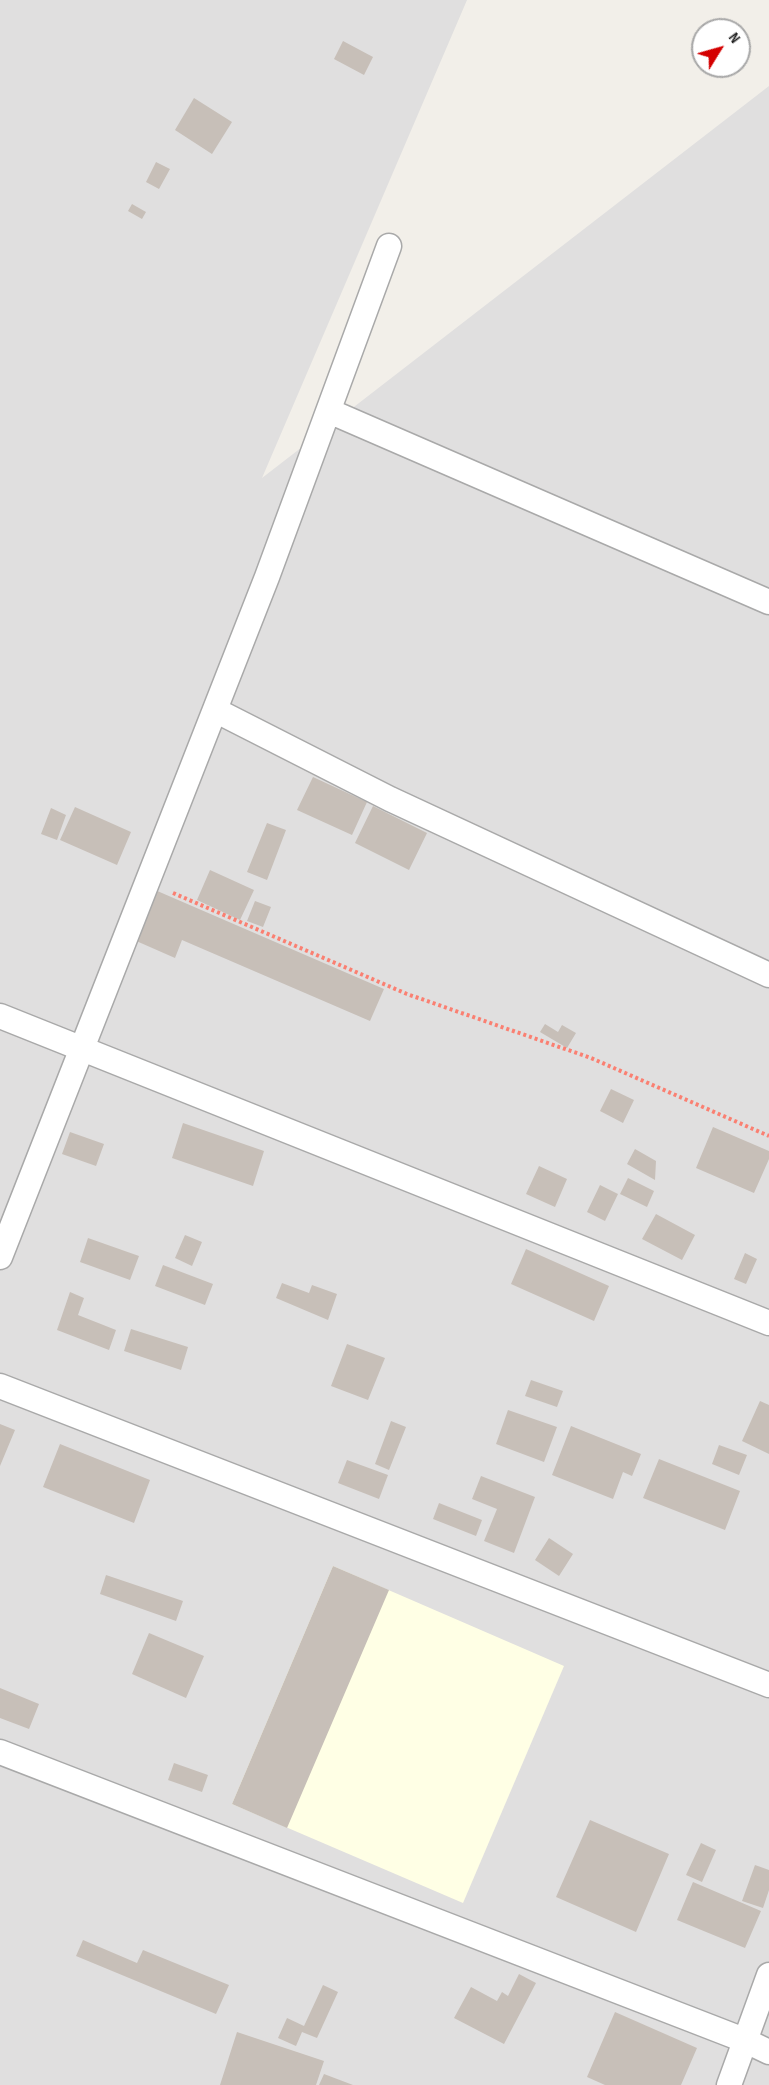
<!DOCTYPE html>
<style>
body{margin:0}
#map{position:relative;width:769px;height:2085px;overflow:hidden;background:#f2efe9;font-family:"Sofia Sans Condensed",sans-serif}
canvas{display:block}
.north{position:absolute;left:691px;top:18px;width:60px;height:60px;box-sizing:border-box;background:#fff;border:2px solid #a7a7a7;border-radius:50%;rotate:53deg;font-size:16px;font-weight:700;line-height:24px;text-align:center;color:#222}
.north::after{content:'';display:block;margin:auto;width:21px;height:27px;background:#d40000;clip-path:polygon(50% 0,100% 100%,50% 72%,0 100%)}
</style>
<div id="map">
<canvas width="769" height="2085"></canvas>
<div class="north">N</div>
</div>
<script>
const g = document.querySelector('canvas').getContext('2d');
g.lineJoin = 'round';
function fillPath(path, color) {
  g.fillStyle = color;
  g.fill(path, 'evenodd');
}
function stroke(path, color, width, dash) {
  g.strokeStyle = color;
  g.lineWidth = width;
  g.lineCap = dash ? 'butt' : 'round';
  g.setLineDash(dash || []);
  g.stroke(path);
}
fillPath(new Path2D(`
 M0 0H467L262 478 769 86V2085H0Z`), '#e0dfdf');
fillPath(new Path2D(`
 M333 1566 564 1666 463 1903 232 1804Z`), '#ffffe5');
fillPath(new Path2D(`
 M343 41 373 57 364 75 334 59Z
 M194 98 232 122 212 154 175 130Z
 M156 162 170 169 159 189 146 182Z
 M132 204 146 212 142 219 128 211Z
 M313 777 367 802 352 835 297 810Z
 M373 806 427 833 409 870 355 843Z
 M75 807 131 832 117 865 60 840Z
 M51 808 66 815 57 840 41 834Z
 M267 823 286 830 267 880 247 872Z
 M210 870 254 890 240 920 197 900Z
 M155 890 384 989 370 1021 182 940 175 958 134 940Z
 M255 901 271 907 263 927 247 921Z
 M545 1024 558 1032 562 1025 576 1033 567 1048 540 1032Z
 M611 1089 634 1100 623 1123 600 1111Z
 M183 1123 264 1151 253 1186 172 1158Z
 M713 1127 769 1151V1159L754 1193 696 1168Z
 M70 1132 104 1144 96 1166 62 1154Z
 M635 1149 656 1161 655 1180 627 1164Z
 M539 1166 567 1179 555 1207 526 1194Z
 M628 1178 654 1191 647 1207 620 1194Z
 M600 1185 618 1194 605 1221 587 1212Z
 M656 1214 695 1235 682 1260 642 1239Z
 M185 1235 202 1242 192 1266 175 1258Z
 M88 1238 139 1256 130 1280 80 1262Z
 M526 1249 609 1286 594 1321 511 1284Z
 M745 1253 757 1259 746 1284 734 1279Z
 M163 1265 213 1284 205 1305 155 1286Z
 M282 1283 309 1293 312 1285 337 1294 328 1320 276 1298Z
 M70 1292 84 1298 78 1315 116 1330 109 1350 57 1330Z
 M131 1329 188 1347 181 1370 124 1351Z
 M347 1344 385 1358 368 1400 331 1386Z
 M531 1380 563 1391 557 1407 525 1396Z
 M760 1401 769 1405V1454L742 1441Z
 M508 1410 557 1427 544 1462 496 1444Z
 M391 1421 406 1427 389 1470 375 1464Z
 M0 1424 15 1430 0 1466Z
 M571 1426 641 1454 632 1476 623 1472 613 1499 552 1475Z
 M60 1444 150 1480 134 1523 43 1487Z
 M719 1445 747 1455 739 1475 712 1464Z
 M659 1459 740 1491 725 1530 643 1498Z
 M347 1460 388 1475 379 1499 338 1483Z
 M481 1476 535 1497 514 1553 484 1541 497 1509 472 1499Z
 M439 1503 482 1520 476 1536 433 1519Z
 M549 1538 573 1554 559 1576 535 1560Z
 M333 1566 389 1590 287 1828 232 1804Z
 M106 1575 183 1601 176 1621 100 1594Z
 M149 1633 204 1656 186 1698 132 1674Z
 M0 1688 39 1704 29 1729 0 1718Z
 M174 1763 208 1775 202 1792 168 1780Z
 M590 1820 669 1854 636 1932 556 1897Z
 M701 1843 716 1850 702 1882 686 1875Z
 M755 1865 769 1870V1890L763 1908 742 1901Z
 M693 1882 761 1911 745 1948 677 1920Z
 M83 1940 137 1963 143 1950 229 1985 216 2014 76 1956Z
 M519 1974 536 1983 504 2044 454 2018 471 1987 497 2001 502 1992 508 1996Z
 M323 1985 338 1992 317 2038 302 2032 296 2046 278 2038 287 2018 304 2026Z
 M615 2012 697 2048 681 2085H605L587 2077Z
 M237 2032 324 2061 316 2085H220Z
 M324 2074 353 2085H319Z`), '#c7bfb8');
const street = new Path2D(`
 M329 411 769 602
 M215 710 390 799 769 975
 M0 1016 769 1323
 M0 1257 267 577 389 246
 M0 1386 769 1685
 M0 1752 744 2040 769 2052
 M729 2085 769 1975`);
stroke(street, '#a9a9a9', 27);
stroke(new Path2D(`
 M173 893 407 994 591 1058 769 1136`), '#fa8072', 4, [3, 3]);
stroke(street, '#fff', 24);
</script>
